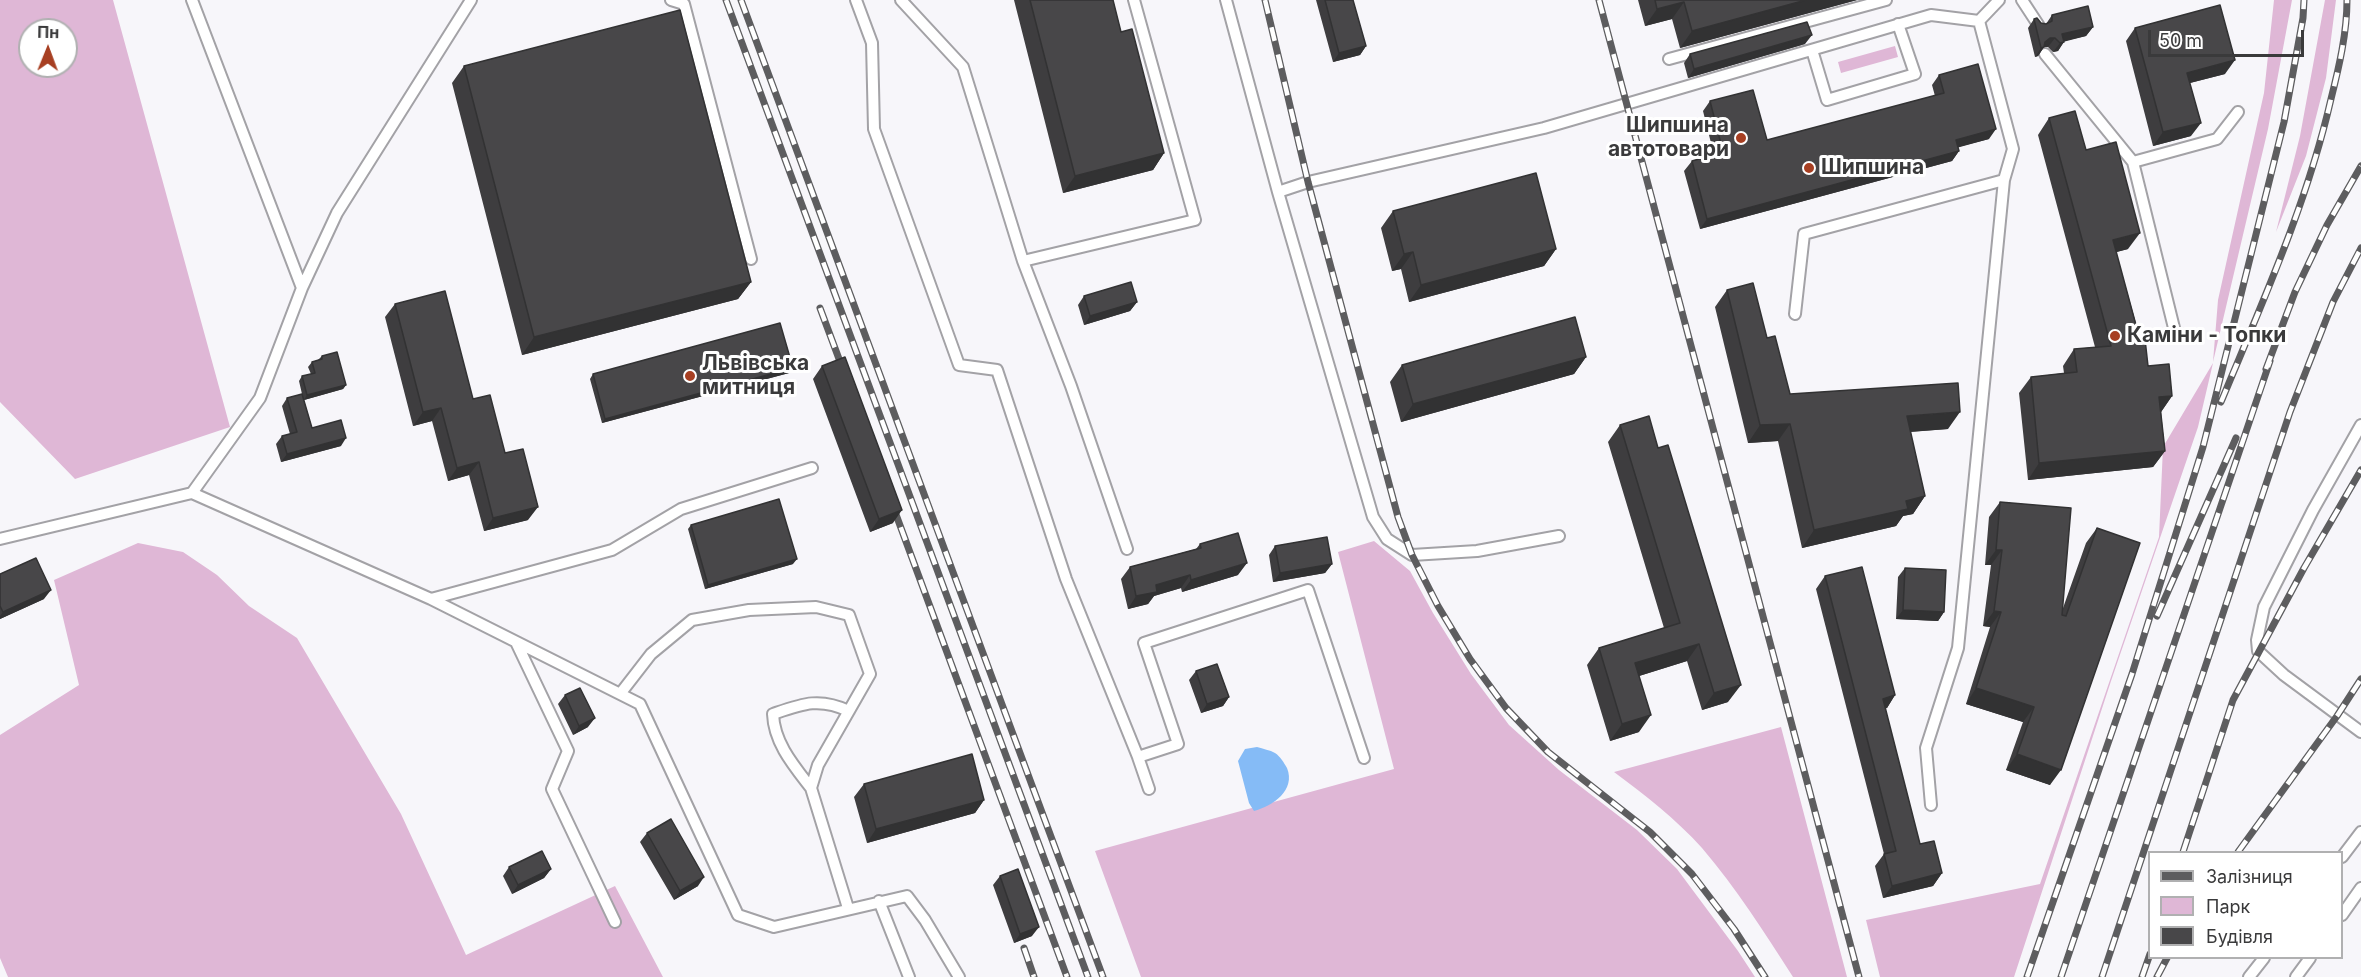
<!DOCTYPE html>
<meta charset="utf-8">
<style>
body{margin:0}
#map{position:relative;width:2361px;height:977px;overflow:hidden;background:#f7f6fa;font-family:Inter,sans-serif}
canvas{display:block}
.legend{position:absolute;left:2148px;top:851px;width:195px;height:108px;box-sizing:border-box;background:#fff;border:2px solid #b0b0b1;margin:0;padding:8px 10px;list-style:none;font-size:18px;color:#3a3a3b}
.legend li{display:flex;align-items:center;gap:12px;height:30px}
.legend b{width:30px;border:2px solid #b0b0b1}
.north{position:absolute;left:18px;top:18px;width:60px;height:60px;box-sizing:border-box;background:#fff;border:2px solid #b0b0b1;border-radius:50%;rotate:1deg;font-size:16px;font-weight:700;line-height:24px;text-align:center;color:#3a3a3b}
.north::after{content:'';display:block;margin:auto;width:21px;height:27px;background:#a73f22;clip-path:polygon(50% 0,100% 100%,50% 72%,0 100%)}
.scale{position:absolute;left:2148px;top:30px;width:156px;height:27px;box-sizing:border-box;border:3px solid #3a3a3b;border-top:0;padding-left:8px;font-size:18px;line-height:21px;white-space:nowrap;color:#3a3a3b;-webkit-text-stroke:4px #fff;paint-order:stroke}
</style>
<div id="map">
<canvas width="2361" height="977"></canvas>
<ul class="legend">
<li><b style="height:8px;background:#5d5d5f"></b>Залізниця</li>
<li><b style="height:16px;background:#dfb7d6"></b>Парк</li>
<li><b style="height:16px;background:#484749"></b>Будівля</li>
</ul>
<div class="north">Пн</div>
<div class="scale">50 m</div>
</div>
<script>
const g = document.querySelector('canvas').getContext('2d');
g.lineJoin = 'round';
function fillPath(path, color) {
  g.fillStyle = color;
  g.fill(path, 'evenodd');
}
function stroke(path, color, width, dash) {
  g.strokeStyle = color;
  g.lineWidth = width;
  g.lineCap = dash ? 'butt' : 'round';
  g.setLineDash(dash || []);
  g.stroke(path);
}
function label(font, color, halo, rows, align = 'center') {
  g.font = font + ' Inter,sans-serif';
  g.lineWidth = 6;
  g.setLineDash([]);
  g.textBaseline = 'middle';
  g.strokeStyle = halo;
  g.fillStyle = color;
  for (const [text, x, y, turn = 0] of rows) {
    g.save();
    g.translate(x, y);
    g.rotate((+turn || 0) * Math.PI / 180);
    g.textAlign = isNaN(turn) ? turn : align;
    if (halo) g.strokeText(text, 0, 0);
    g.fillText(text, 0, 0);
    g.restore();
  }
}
fillPath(new Path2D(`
 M0 0H113L230 427 75 479 0 402ZM30 30H66V66H30Z
 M2274 0H2292L2268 129 2213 362 2218 300 2264 93Z
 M2325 0H2336L2326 78 2306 156 2276 232 2300 136Z
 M1895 46 1898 57 1841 73 1838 62Z
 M2213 363 2198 427 2111 681 2014 977H1880L1866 920 2040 884 2159 537 2163 447Z
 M1374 541 1410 571 1433 613 1471 674 1509 725 1559 770 1637 830 1677 869 1738 951 1755 977H1141L1095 851 1394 769 1338 552Z
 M138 543 183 552 217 575 249 606 297 638 401 814 466 955 615 886 663 977H8L0 958V735L79 685 54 580Z
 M1781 727 1847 977H1793C1765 933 1736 888 1702 848 1676 819 1645 795 1614 772Z`), '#dfb7d6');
fillPath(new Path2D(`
 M1257 747C1263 749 1270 750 1275 753 1280 756 1284 763 1287 768 1296 790 1273 806 1254 811L1249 803 1238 761 1245 749Z`), '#85bbf6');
const lane = new Path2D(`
 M192 0 302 288
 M671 0 684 4 751 259
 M856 0 872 43 874 129 959 365 997 370 1066 579 1138 757 1149 789
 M901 0 963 67 1023 261 1195 220 1134 0
 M1226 0 1278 192 1373 517 1387 539 1412 555 1477 551 1559 536
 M2022 0 2039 26
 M1979 21 1999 0
 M1812 50 1827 100 1915 74 1898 24
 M2045 54 2133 162 2175 332
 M1669 59 1886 0
 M2133 162 2217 139 2238 112
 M1278 192 1308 182 1544 128 1931 15 1979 21
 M1023 261 1071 386 1127 549
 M1795 314 1804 234 2004 180
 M2361 425 2313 510 2264 607 2257 640 2258 651 2284 675 2361 732
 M192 493 260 398 302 288 337 213 471 0
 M0 539 192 493 431 599 640 704 738 915 774 927 907 896 925 920 959 977
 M431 599 612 550 681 509 812 468
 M516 642 568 751 552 789 615 922
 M620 694 651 654 692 620 749 610 816 607 849 615 870 674 818 765 811 788 848 908
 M1138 757 1178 744 1144 643 1308 590 1364 758
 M811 788C794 766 774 743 773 714 802 704 819 697 849 711
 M1931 805 1926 748 1958 648 2004 180 2013 149 1979 21
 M2342 857 2361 832
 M879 901 909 977
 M2342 915 2361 888
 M2249 977 2264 958
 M2296 977 2310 958`);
stroke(lane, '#a3a2a6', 14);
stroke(lane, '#fff', 10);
const rail = new Path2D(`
 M726 0 1088 977
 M741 0 1103 977
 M1265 0 1308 182 1398 517 1412 555 1438 606 1470 659 1506 708 1548 752 1650 832 1692 874 1734 929 1765 977
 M1599 0 1859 977
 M820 308 845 375
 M2266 369 2295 292 2327 225 2361 166
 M2221 402C2262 303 2307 204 2331 99 2339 67 2347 33 2347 0
 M891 501 1067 977
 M2157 616 2236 438
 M2183 852 2233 700 2304 568 2361 470
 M2238 852 2337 716 2361 679
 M1024 948 1034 977
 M2027 977 2132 674 2203 447 2284 122 2303 18 2304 0
 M2061 977 2270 361
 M2102 977 2290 412 2333 302 2361 248
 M2142 977 2150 954
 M2157 977 2167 958`);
stroke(rail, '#5d5d5f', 7);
stroke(rail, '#fff', 4.5, [14]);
fillPath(new Path2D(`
 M1014 0H1113L1121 32 1164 153 1153 170 1063 193Z
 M1316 0H1353L1366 46 1360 55 1333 62Z
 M1638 0H1857L1680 48 1672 19 1645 26Z
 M2052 15 2093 27 2086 36 2064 41 2058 51 2053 52 2048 47H2044L2038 56 2035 57 2028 28 2034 19 2041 23 2046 24Z
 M2135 28 2225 74 2190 83 2191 136 2153 146 2126 41Z
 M1805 44 1688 78 1684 63 1690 54Z
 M464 66 751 282 738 299 522 355 452 83Z
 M1939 75 1989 139 1958 147 1959 151 1952 161 1700 229 1684 171 1692 161 1714 155 1703 111 1710 101 1767 140 1935 96 1932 85Z
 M2049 118 2086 150 2128 249 2116 252 2148 366 2172 396 2161 412 2165 451 2153 467 2028 480 2019 393 2031 377 2064 373 2063 366 2074 349 2095 347 2038 135Z
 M1393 211 1556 249 1544 266 1409 302 1401 269 1392 271 1381 228Z
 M1727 290 1767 338 1790 394 1948 429 1910 432 1925 496 1913 514 1903 516 1896 526 1802 548 1778 441 1748 443 1715 307Z
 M1084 296 1137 302 1130 311 1084 325 1078 305Z
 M395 304 473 399 505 453 528 520 484 531 469 475 448 481 432 421 413 426 385 317Z
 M322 356 346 385 343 389 304 400 312 428 341 446 281 462 276 444 282 436 290 434 282 406 287 398 302 394 299 381 302 376 311 374 308 367 312 362 318 360Z
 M1586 357 1574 374 1401 422 1390 382 1402 365Z
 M822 366 893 523 870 532 813 379Z
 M789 373 602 423 590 379 593 374Z
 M1620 425 1728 702 1702 710 1687 661 1639 676V732L1610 741 1587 665 1599 648 1664 628 1608 442Z
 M2000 502 2063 608 2086 543 2097 528 2050 785 2006 770 2023 722 1966 704 1990 627 1983 626 1991 565H1985L1989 517Z
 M691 525 793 564 705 589 688 529Z
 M1200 544 1238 575 1182 592 1181 588 1154 596 1148 604 1128 609 1121 579 1130 567 1196 549Z
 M1275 546 1332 564 1325 573 1273 582 1269 555Z
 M1905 568 1944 612 1938 621 1896 619 1898 577Z
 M0 574 44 599 0 619Z
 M1825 576 1895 695 1887 708H1885L1920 844 1942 873 1933 886 1883 898 1875 866 1884 854 1816 589Z
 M1196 671 1229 697 1223 706 1201 713 1189 680Z
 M565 695 588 727 573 735 558 704Z
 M864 784 984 800 975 813 867 843 854 797Z
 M647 833 698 886 674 900 640 842Z
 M509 867 551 869 544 878 512 894 503 876Z
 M1000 876 1032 936 1014 943 993 885Z`), '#3e3d3f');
fillPath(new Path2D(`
 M1806 0H1857L1680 48 1692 31Z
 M1684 2 1672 19 1645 26 1657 9Z
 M2093 27 2086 36 2059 43 2062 34Z
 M1812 35 1805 44 1688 78 1694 69Z
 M2050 38H2055L2048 47H2043H2044L2038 56 2035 57 2045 42Z
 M2064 42 2058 51 2053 52 2060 43Z
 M1366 46 1360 55 1333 62 1339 53Z
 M2235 60 2225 74 2178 86 2187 73Z
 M2201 123 2191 136 2153 146 2163 132Z
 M1996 129 1989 139 1949 150 1956 140Z
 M1959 151 1952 161 1700 229 1707 219Z
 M1164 153 1153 170 1063 193 1075 176Z
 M2140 233 2128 249 2102 256 2113 240Z
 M1556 249 1544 266 1409 302 1421 285Z
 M1413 252 1401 269 1392 271 1404 254Z
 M751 282 738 299 522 355 534 337Z
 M1137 302 1130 311 1084 325 1090 316Z
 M1586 357 1574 374 1401 422 1413 404Z
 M793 368 789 373 602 423 605 419Z
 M346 385 343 389 304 400 307 395Z
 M2172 396 2161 412 2159 397Z
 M441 408 432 421 413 426 423 412Z
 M1960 412 1948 429 1894 433 1907 416Z
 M1790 424 1778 441 1748 443 1760 425Z
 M346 438 341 446 281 462 287 454Z
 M2165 451 2153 467 2028 480 2039 463Z
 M479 462 469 475 448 481 457 468Z
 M1925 496 1913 514 1903 516 1896 526 1802 548 1814 530 1906 501Z
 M538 507 528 520 484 531 493 518Z
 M902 510 893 523 870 532 879 519Z
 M1996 550H2002L1991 565H1985Z
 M797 559 793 564 705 589 708 585Z
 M1247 563 1238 575 1182 592 1191 580Z
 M1332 564 1325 573 1273 582 1280 573Z
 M1190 575 1181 588 1154 596 1148 604 1128 609 1136 596 1156 585Z
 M51 590 44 599 0 619V616L3 612Z
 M1903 610 1944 612 1938 621 1896 619Z
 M1994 611 2001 612 1990 627 1983 626Z
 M1699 644 1687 661 1623 681 1635 663Z
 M1741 685 1728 702 1702 710 1714 693Z
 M1976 688 2034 707 2023 722 1966 704Z
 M1895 695 1887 708 1874 711 1883 699Z
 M1229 697 1223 706 1201 713 1207 704Z
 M1651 715 1639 732 1610 741 1622 724Z
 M595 718 588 727 573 735 579 726Z
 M2017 754 2061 770 2050 785 2006 770Z
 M984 800 975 813 867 843 876 829Z
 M551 869 544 878 512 894 518 885Z
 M1942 873 1933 886 1883 898 1892 886Z
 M704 877 698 886 674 900 680 891Z
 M1039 927 1032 936 1014 943 1020 934Z`), '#323233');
const building = new Path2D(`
 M1030 0H1113L1121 32 1132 29 1164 153 1075 176Z
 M1325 0H1353L1366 46 1339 53Z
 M1655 0H1806L1692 31 1684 2 1657 9Z
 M2220 5 2235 60 2187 73 2201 123 2163 132 2135 28Z
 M2088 6 2093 27 2062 34 2064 42 2060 43 2055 38H2050L2045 42 2044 47 2041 48 2034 19 2037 18 2041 23 2046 24 2052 21V15Z
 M680 10 751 282 534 337 464 66Z
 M1807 22 1812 35 1694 69 1690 54Z
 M1978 64 1996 129 1956 140 1959 151 1707 219 1692 161 1723 152 1710 101 1753 90 1767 140 1944 93 1939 75Z
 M2075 111 2086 150 2116 142 2140 233 2113 240 2140 340 2145 339 2148 366 2169 364 2172 396 2159 397 2165 451 2039 463 2031 377 2077 372 2074 349 2111 346 2049 118Z
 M1536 173 1556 249 1421 285 1413 252 1404 254 1393 211Z
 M1131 282 1137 302 1090 316 1084 296Z
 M1753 283 1767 338 1775 336 1790 394 1958 383 1960 412 1907 416 1925 496 1906 501 1908 509 1814 530 1790 424 1760 425 1727 290Z
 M445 291 473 399 490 395 505 453 523 449 538 507 493 518 479 462 457 468 441 408 423 412 395 304Z
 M1575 317 1586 357 1413 404 1402 365Z
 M780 323 793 368 605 419 593 374Z
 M337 352 346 385 307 395 302 376 315 373 312 362 322 359V356Z
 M845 357 902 510 879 519 822 366Z
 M302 394 312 428 341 420 346 438 287 454 282 436 297 432 287 398Z
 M1649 416 1658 448 1668 445 1741 685 1714 693 1699 644 1635 663 1651 715 1622 724 1599 648 1680 623 1620 425Z
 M779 499 797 559 708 585 691 525Z
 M2000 502 2071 508 2062 615 2066 616 2097 528 2140 543 2061 770 2017 754 2034 707 1976 688 2001 612 1994 611 2002 550H1996Z
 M1238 533 1247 563 1191 580 1190 575 1156 585 1157 592 1136 596 1130 567 1201 548 1200 544Z
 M1327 537 1332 564 1280 573 1275 546Z
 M36 558 51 590 3 612 0 606V574Z
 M1862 567 1895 695 1883 699 1920 844 1934 841 1942 873 1892 886 1884 854 1896 851 1825 576Z
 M1905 568 1946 570 1944 612 1903 610Z
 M1217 664 1229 697 1207 704 1196 671Z
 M580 688 595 718 579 726 565 695Z
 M972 754 984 800 876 829 864 784Z
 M671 819 704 877 680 891 647 833Z
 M542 851 551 869 518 885 509 867Z
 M1018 869 1039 927 1020 934 1000 876Z`);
fillPath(building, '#484749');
stroke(building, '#323233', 1.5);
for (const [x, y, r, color] of [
 [1741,138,6,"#a73f22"],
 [1809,168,6,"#a73f22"],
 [2115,336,6,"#a73f22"],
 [690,376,6,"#a73f22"]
]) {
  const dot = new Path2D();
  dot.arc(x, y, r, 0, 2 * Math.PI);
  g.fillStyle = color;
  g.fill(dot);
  stroke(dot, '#fff', 2);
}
label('bold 21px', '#3a3a3b', '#fff', [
 ["Шипшина",1729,126,"right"],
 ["автотовари",1729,150,"right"],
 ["Шипшина",1821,168],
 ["Каміни - Топки",2127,336],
 ["Львівська",702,364],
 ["митниця",702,388]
], 'left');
</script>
